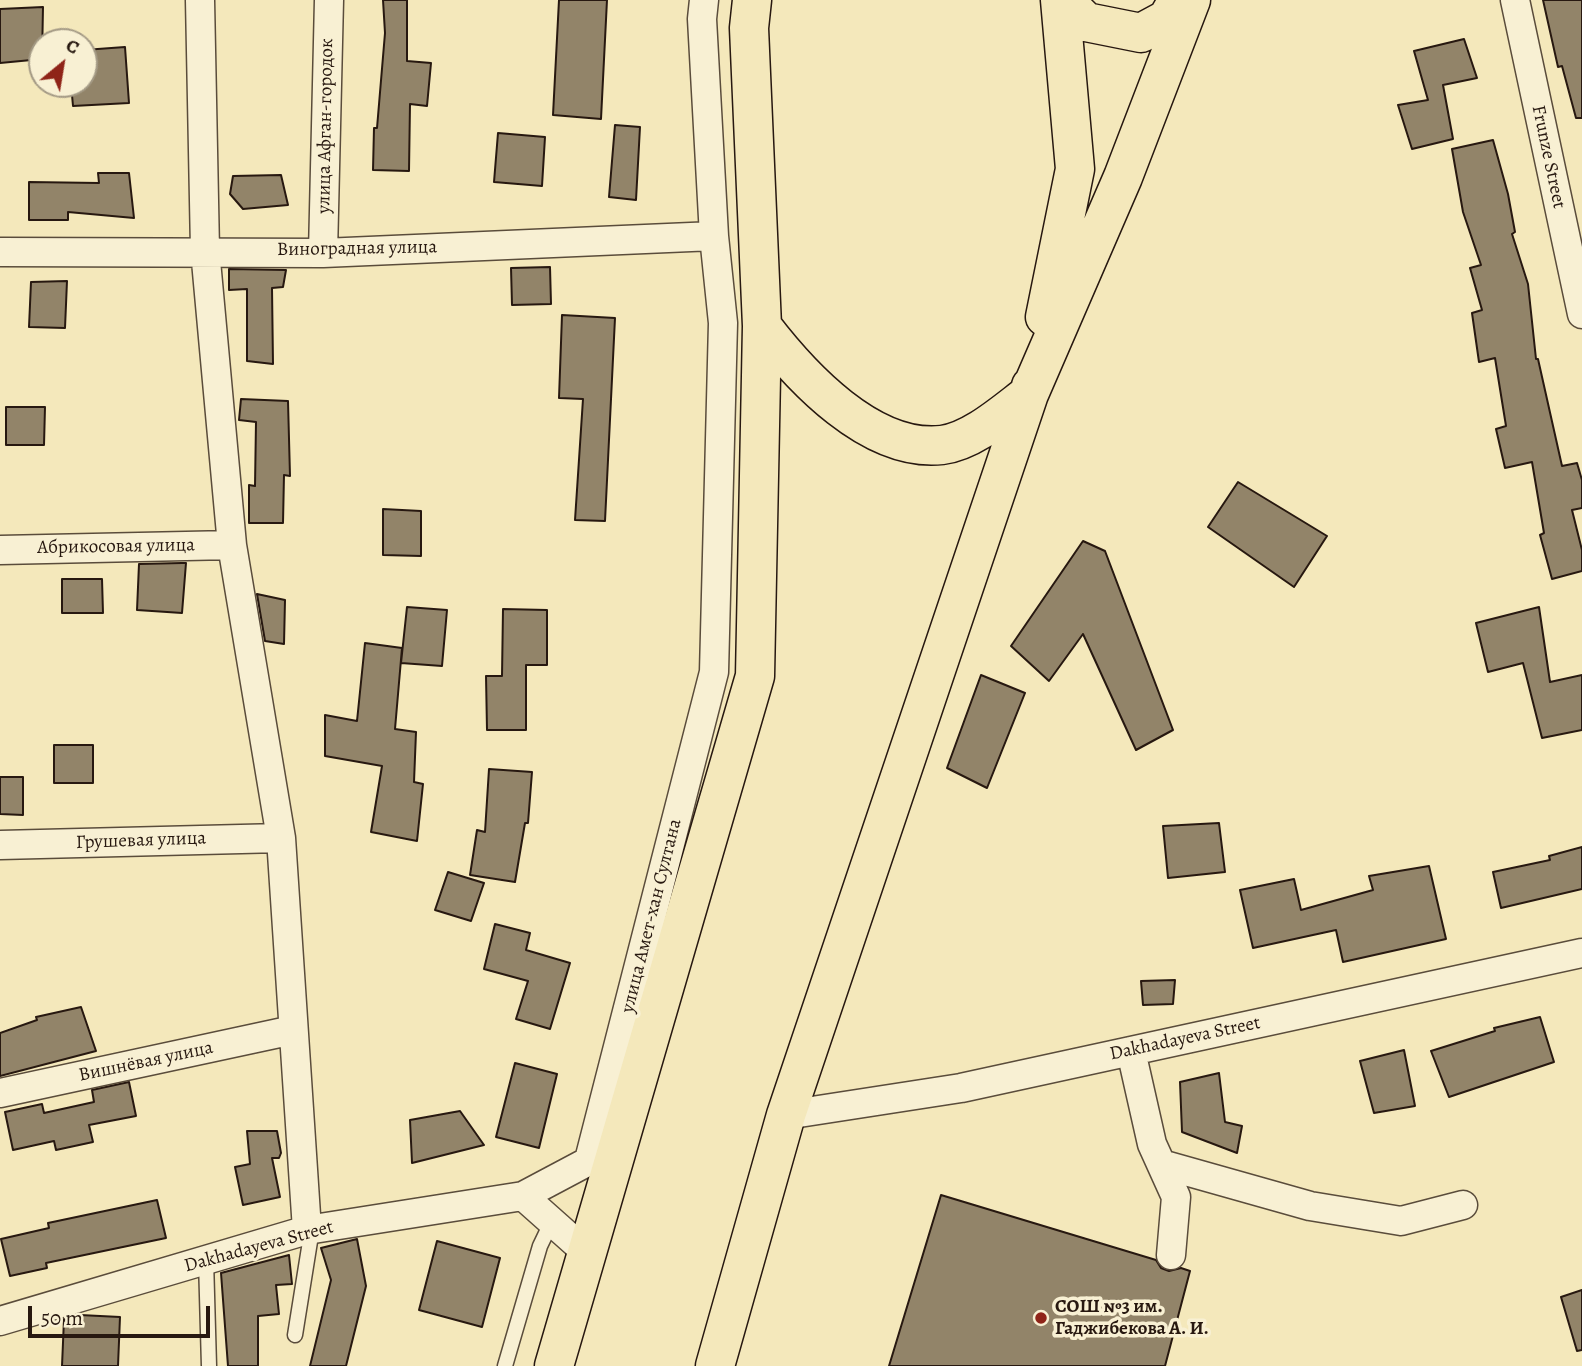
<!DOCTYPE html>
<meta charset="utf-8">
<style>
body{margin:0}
#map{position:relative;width:1582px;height:1366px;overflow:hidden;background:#f4e8bb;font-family:Alegreya,serif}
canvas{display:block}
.north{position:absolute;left:28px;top:28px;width:70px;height:70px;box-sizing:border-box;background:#f8f0d3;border:2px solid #a49a85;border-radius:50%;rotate:30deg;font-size:19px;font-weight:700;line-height:28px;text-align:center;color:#271810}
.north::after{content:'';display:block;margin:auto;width:24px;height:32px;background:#8f2418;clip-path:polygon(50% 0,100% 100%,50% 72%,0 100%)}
.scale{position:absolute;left:28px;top:1306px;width:182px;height:32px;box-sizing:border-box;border:4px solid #271810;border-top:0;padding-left:9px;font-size:21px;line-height:24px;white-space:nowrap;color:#271810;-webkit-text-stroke:5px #f8f0d3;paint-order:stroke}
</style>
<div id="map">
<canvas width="1582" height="1366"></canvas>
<div class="north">С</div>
<div class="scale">50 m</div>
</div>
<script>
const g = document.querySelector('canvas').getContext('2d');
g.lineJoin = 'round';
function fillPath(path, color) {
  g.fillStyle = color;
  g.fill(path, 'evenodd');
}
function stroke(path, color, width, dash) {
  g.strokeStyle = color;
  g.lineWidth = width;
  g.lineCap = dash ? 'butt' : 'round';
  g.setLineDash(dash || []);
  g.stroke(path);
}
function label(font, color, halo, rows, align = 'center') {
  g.font = font + ' Alegreya,serif';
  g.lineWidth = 7;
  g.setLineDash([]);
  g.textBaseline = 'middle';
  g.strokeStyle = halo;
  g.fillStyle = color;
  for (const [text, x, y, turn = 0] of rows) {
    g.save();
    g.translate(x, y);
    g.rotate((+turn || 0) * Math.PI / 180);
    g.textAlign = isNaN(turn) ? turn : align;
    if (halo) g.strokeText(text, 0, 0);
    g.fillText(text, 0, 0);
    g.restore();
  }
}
const building = new Path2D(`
 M383 0H407V61L431 63 427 106 410 104 409 171 373 170 374 128H377L385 33Z
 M559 0H607L601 119 553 115Z
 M1543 0H1582V118H1576L1562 66 1558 67Z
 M43 7 42 59 0 63V9Z
 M1464 39 1477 78 1443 85 1453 139 1412 149 1398 105 1428 100 1414 51Z
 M125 47 129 103 73 106 71 84H84V50Z
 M615 125 640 127 636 200 609 197Z
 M498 133 545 137 542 186 494 182Z
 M1493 140 1508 194 1515 232 1512 234 1528 284 1536 359H1538L1562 466 1577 463 1582 480V508L1572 510 1582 550V571L1552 579 1540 535 1544 533 1532 462 1505 468 1496 429 1506 426 1495 358 1479 362 1472 313 1482 310 1470 268 1481 265 1463 212 1452 149Z
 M98 173H129L134 218 68 212V220H29V182L99 183Z
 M281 175 288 205 243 209 230 194 233 176Z
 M550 267 551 304 512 305 511 268Z
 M229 269 286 270 283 287 272 288 273 364 247 361V289L229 290Z
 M67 281 65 328 29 327 31 282Z
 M562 315 615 318 605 521 575 520 583 399 559 398Z
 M241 399 288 401 290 476 284 475 283 523H249V485L255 486 256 422 239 420Z
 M6 407H45L44 445H6Z
 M1238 482 1327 536 1294 587 1208 527Z
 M383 509 421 511V556L383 555Z
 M1083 541 1105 551 1173 730 1136 750 1083 634 1049 681 1011 646Z
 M182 563H186L182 613 137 610 139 564Z
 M62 579H102L103 613H62Z
 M257 594 285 600 284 644 265 641Z
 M407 607 447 610 442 666 401 663Z
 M1539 607 1550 682 1582 675V730L1542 738 1523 663 1488 672 1476 623Z
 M503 609 547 610V665H526V730H487L486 676H502Z
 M365 643 402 648 395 729 416 732 414 782 423 784 417 841 371 832 382 766 325 756V715L357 721Z
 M981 675 1025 693 987 788 947 768Z
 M54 745H93V783H54Z
 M489 769 532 772 528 823H525L515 882 470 875 477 830 485 832Z
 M0 777H23V815L0 814Z
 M1219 823 1225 872 1168 878 1163 826Z
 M1582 847V889L1501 908 1493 872 1550 860 1549 856Z
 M1429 866 1446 939 1343 962 1336 930 1253 948 1240 890 1294 879 1301 910 1373 890 1369 876Z
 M448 872 484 883 471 921 435 910Z
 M495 924 530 933 526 950 570 963 550 1029 516 1019 528 981 484 969Z
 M1175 980 1173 1004 1143 1005 1141 981Z
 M81 1007 96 1051 0 1076V1033L37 1020 36 1017Z
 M1540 1017 1554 1062 1449 1097 1431 1051 1495 1031 1494 1028Z
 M1404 1050 1415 1106 1374 1113 1360 1061Z
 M515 1063 557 1074 539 1148 496 1137Z
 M1219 1073 1225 1122 1242 1126 1237 1153 1182 1132 1180 1082Z
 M129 1082 136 1116 89 1125 93 1142 56 1150 54 1141 13 1150 5 1112 42 1104 44 1113 94 1102 92 1090Z
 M460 1111 484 1145 412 1163 410 1120Z
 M247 1131H277L281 1153 279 1158H272L280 1197 243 1205 235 1167 250 1164Z
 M941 1195 1156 1260 1161 1268 1169 1271 1181 1268 1190 1271 1165 1366H889Z
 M157 1200 166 1238 46 1263 47 1268 10 1276 1 1239 49 1228 48 1223Z
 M357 1239 366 1286 346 1366H310L331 1280 321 1248Z
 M437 1241 500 1258 482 1327 419 1310Z
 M289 1255 292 1284 276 1285 279 1314 258 1316V1366H228L221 1273Z
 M1582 1290V1350L1577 1351 1561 1297Z
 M80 1315 120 1317 118 1366H62L64 1319Z`);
fillPath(building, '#928469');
stroke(building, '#271810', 2);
const service = new Path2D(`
 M206 1260 209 1366
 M295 1335 312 1229
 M505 1366 540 1246 552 1221`);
const minor = new Path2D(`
 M200 0 205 250 232 545 281 838 307 1230
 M1515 0 1582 314
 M0 252 323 253 714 236
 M323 253 329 0
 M0 550 232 545
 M0 845 281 838
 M1131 1051 1152 1144 1176 1197 1171 1255
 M0 1093 293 1030
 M786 1115 961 1088 1582 953
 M589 1160 714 672 723 323 714 236 702 19 704 0
 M1161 1164 1310 1206 1401 1221 1463 1205
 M523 1196 586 1252
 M0 1321 307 1230 523 1196 604 1153`);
const primary = new Path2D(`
 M1064 0 1086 22 1141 33 1167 19 1178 0
 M1045 317 1075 169 1060 0
 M762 326C801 377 871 453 942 445 973 441 1005 412 1029 394L1031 386
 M554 1366 755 676 762 326 749 28 752 0
 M715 1366 786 1115 1029 394 1123 177 1191 0`);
stroke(service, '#5a4c3b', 17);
stroke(minor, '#5a4c3b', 31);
stroke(primary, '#271810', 41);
stroke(service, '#f8f0d3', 14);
stroke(minor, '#f8f0d3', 28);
stroke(primary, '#f4e8bb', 38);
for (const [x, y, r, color] of [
 [1041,1318,7,"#8f2418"]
]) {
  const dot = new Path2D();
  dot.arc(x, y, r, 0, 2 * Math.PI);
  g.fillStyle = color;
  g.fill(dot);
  stroke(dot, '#f8f0d3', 2.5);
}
label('19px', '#271810', '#f8f0d3', [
 ["улица Афган-городок",326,126,-89],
 ["Frunze Street",1548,157,78],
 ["Виноградная улица",357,249,-1],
 ["Абрикосовая улица",116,547,-1],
 ["Грушевая улица",141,841,-2],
 ["улица Амет-хан Султана",652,916,-76],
 ["Dakhadayeva Street",1185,1039,-12],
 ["Вишнёвая улица",146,1062,-12],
 ["Dakhadayeva Street",259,1247,-15]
]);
label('bold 19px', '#271810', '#f8f0d3', [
 ["СОШ №3 им.",1055,1307],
 ["Гаджибекова А. И.",1055,1329]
], 'left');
</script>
